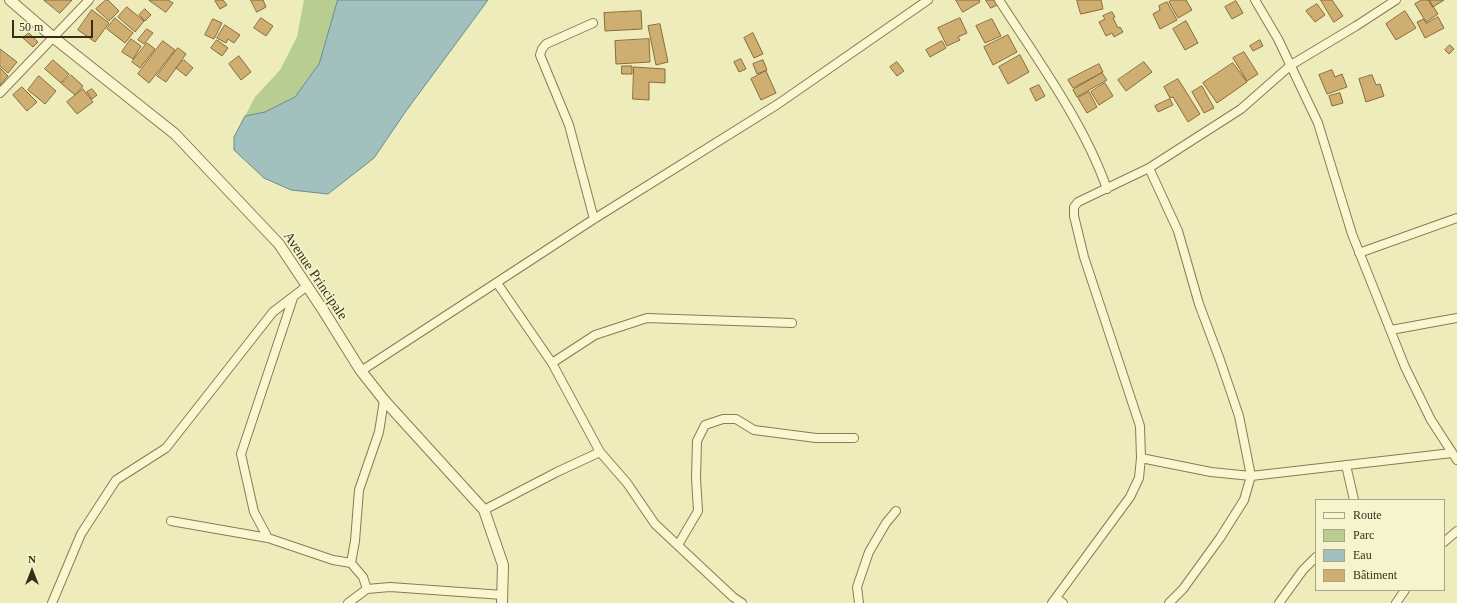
<!DOCTYPE html>
<meta charset="utf-8">
<style>
body{margin:0}
#map{position:relative;width:1457px;height:603px;overflow:hidden;background:#efecbc;font-family:Georgia,serif}
canvas{display:block}
.legend{position:absolute;left:1315px;top:499px;width:130px;height:92px;box-sizing:border-box;background:#f6f4cc;border:1px solid #a9a585;margin:0;padding:5px 7px;list-style:none;font-size:12px;color:#362e1b}
.legend li{display:flex;align-items:center;gap:8px;height:20px}
.legend b{width:20px;border:1px solid #a9a585}
.north{position:absolute;left:12px;top:551px;width:40px;height:40px;-webkit-text-stroke:3px #f6f4cc;paint-order:stroke;rotate:0deg;font-size:11px;font-weight:700;line-height:16px;text-align:center;color:#362e1b}
.north::after{content:'';display:block;margin:auto;width:14px;height:18px;background:#362e1b;clip-path:polygon(50% 0,100% 100%,50% 72%,0 100%)}
.scale{position:absolute;left:12px;top:20px;width:81px;height:18px;box-sizing:border-box;border:2px solid #362e1b;border-top:0;padding-left:5px;font-size:12px;line-height:14px;white-space:nowrap;color:#362e1b;-webkit-text-stroke:3px #f6f4cc;paint-order:stroke}
</style>
<div id="map">
<canvas width="1457" height="603"></canvas>
<ul class="legend">
<li><b style="height:5px;background:#faf7d0"></b>Route</li>
<li><b style="height:11px;background:#b7cd91"></b>Parc</li>
<li><b style="height:11px;background:#a1c0be"></b>Eau</li>
<li><b style="height:11px;background:#cfae71"></b>Bâtiment</li>
</ul>
<div class="north">N</div>
<div class="scale">50 m</div>
</div>
<script>
const g = document.querySelector('canvas').getContext('2d');
g.lineJoin = 'round';
function fillPath(path, color) {
  g.fillStyle = color;
  g.fill(path, 'evenodd');
}
function stroke(path, color, width, dash) {
  g.strokeStyle = color;
  g.lineWidth = width;
  g.lineCap = dash ? 'butt' : 'round';
  g.setLineDash(dash || []);
  g.stroke(path);
}
function label(font, color, halo, rows, align = 'center') {
  g.font = font + ' Georgia,serif';
  g.lineWidth = 3.5;
  g.setLineDash([]);
  g.textBaseline = 'middle';
  g.strokeStyle = halo;
  g.fillStyle = color;
  for (const [text, x, y, turn = 0] of rows) {
    g.save();
    g.translate(x, y);
    g.rotate((+turn || 0) * Math.PI / 180);
    g.textAlign = isNaN(turn) ? turn : align;
    if (halo) g.strokeText(text, 0, 0);
    g.fillText(text, 0, 0);
    g.restore();
  }
}
fillPath(new Path2D(`
 M304 0H338L319 64 295 97 265 112 245 116 255 97 280 70 297 37Z`), '#b7cd91');
const water = new Path2D(`
 M338 0H488L406 111 374 158 328 194 291 190 264 178 234 150V137L245 116 265 112 295 97 319 64Z`);
fillPath(water, '#a1c0be');
stroke(water, '#688d8d', 1);
const building = new Path2D(`
 M44 0H72L60 13Z
 M106 0H108L119 11 109 21 96 9Z
 M149 0H168L173 3 166 12Z
 M216 0H223L227 5 220 9 215 1Z
 M251 0H263L266 7 257 12Z
 M956 0H979L980 2 963 12Z
 M986 0H994L997 5 991 8Z
 M1077 0H1101L1103 9 1081 14Z
 M1172 0H1186L1192 10 1178 18 1169 2Z
 M1321 0H1332L1343 16 1334 22Z
 M1422 0H1429L1438 14 1426 22 1415 4Z
 M1429 0H1444L1433 7Z
 M1236 1 1243 13 1232 19 1225 7Z
 M1167 2 1177 20 1160 29 1153 14 1160 10 1159 6Z
 M1317 4 1325 15 1315 22 1306 11Z
 M127 7 144 21 135 32 118 17Z
 M145 9 151 15 145 21 139 15Z
 M92 10 109 23 95 42 78 30Z
 M641 11 642 29 605 31 604 13Z
 M1405 11 1416 28 1396 40 1386 24Z
 M1112 12 1115 17 1113 18 1118 28 1120 27 1123 32 1114 37 1112 33 1106 36 1099 22 1105 19 1103 16Z
 M1438 17 1444 28 1425 38 1417 22 1424 19 1426 23Z
 M115 18 133 33 125 43 107 29Z
 M261 18 273 26 266 36 254 28Z
 M960 18 967 33 958 37 960 40 947 46 938 28Z
 M213 19 222 23 214 39 205 35Z
 M992 19 1001 36 985 43 976 26Z
 M1186 21 1198 43 1185 50 1173 29Z
 M660 24 668 62 656 65 648 26Z
 M225 25 240 35 234 43 228 39 226 43 217 38Z
 M147 29 153 33 144 44 138 40Z
 M29 33 38 42 33 47 23 38Z
 M753 33 763 54 754 58 744 38Z
 M1008 35 1017 52 993 65 984 47Z
 M131 39 141 46 133 59 122 52Z
 M649 39 650 62 616 64 615 41Z
 M217 40 228 48 222 56 211 48Z
 M1260 40 1263 46 1253 51 1250 46Z
 M163 41 175 50 149 83 138 74Z
 M942 41 946 48 930 57 926 50Z
 M147 43 155 49 140 68 132 62Z
 M1450 45 1454 49 1449 54 1445 50Z
 M178 48 186 54 166 82 157 76Z
 M0 49 17 62 8 73 0 66Z
 M1244 52 1258 74 1247 81 1233 58Z
 M1020 55 1029 72 1008 84 999 67Z
 M239 56 251 72 241 80 229 64Z
 M741 59 746 69 739 72 734 62Z
 M53 60 69 74 61 83 45 69Z
 M184 60 193 68 186 76 176 68Z
 M763 60 767 70 757 74 753 64Z
 M897 62 904 71 897 76 890 67Z
 M1144 62 1152 72 1126 91 1118 80Z
 M1233 63 1247 82 1217 103 1203 83Z
 M1099 64 1103 72 1073 88 1068 80Z
 M622 66H632V74H622Z
 M634 67 665 69V83L649 82V100L633 99Z
 M0 68 8 76 0 85Z
 M1332 70 1335 77 1342 74 1347 87 1327 94 1319 75Z
 M766 71 776 93 761 100 751 79Z
 M1102 73 1107 80 1077 97 1073 90Z
 M71 75 83 86 75 95 62 84Z
 M1372 75 1376 85 1380 84 1384 96 1366 102 1359 79Z
 M39 76 56 91 45 104 28 90Z
 M1178 79 1200 114 1188 122 1173 97 1170 98 1164 87Z
 M1105 83 1113 96 1099 105 1091 92Z
 M1039 85 1045 96 1036 101 1030 89Z
 M1202 86 1214 108 1204 113 1192 92Z
 M22 87 37 102 27 111 13 95Z
 M83 89 93 102 77 114 67 102Z
 M92 89 97 95 92 99 87 92Z
 M1089 92 1097 107 1087 113 1078 98Z
 M1340 93 1343 103 1332 106 1329 96Z
 M1170 99 1173 105 1158 112 1155 106Z`);
fillPath(building, '#cfae71');
stroke(building, '#876b3b', 1);
const minor = new Path2D(`
 M999 0C1037 59 1084 123 1107 189
 M1255 0 1278 39 1318 123 1352 234 1405 367 1431 420 1457 460
 M593 23 546 44 542 49 540 55 569 125 594 219
 M0 93 89 0
 M1149 168 1178 231 1199 304 1220 360 1239 416 1251 476 1244 500 1220 538 1183 589 1169 603
 M1359 253 1457 218
 M497 283 552 363 600 452
 M293 298 241 454 254 512 268 538 333 560 351 563 363 577 367 589
 M1391 330 1457 318
 M552 363 595 335 647 318 792 323
 M361 371 594 219 778 104 928 0
 M1141 458 1211 472 1251 476 1452 453
 M1346 465 1354 500
 M484 510 557 472 600 452 627 483 655 524 733 597 742 603
 M171 521 268 538
 M1444 542 1457 531
 M678 545 698 511 696 478 697 441 705 425 723 419H736L754 430 816 438H854
 M351 563 355 541 359 490 379 432 384 400
 M1056 598 1063 603
 M52 603 81 534 116 480 166 448 273 312 307 286
 M348 603 367 589 390 587 503 595
 M859 603 857 587 869 552 886 523 896 511
 M1052 603 1130 497 1139 478 1141 458 1140 426 1084 257 1074 216V207L1078 202 1149 168 1241 109 1291 65 1356 26 1396 0
 M1279 603 1303 570 1316 557
 M1396 603 1405 590`);
const tertiary = new Path2D(`
 M10 0 54 38 175 134 279 244 323 310 361 371 384 400 484 510 503 565 502 603`);
stroke(minor, '#877c55', 10);
stroke(tertiary, '#877c55', 12);
stroke(minor, '#faf7d0', 8);
stroke(tertiary, '#faf7d0', 10);
label('14px', '#362e1b', '#f6f4cc', [
 ["Avenue Principale",315,276,56]
]);
</script>
